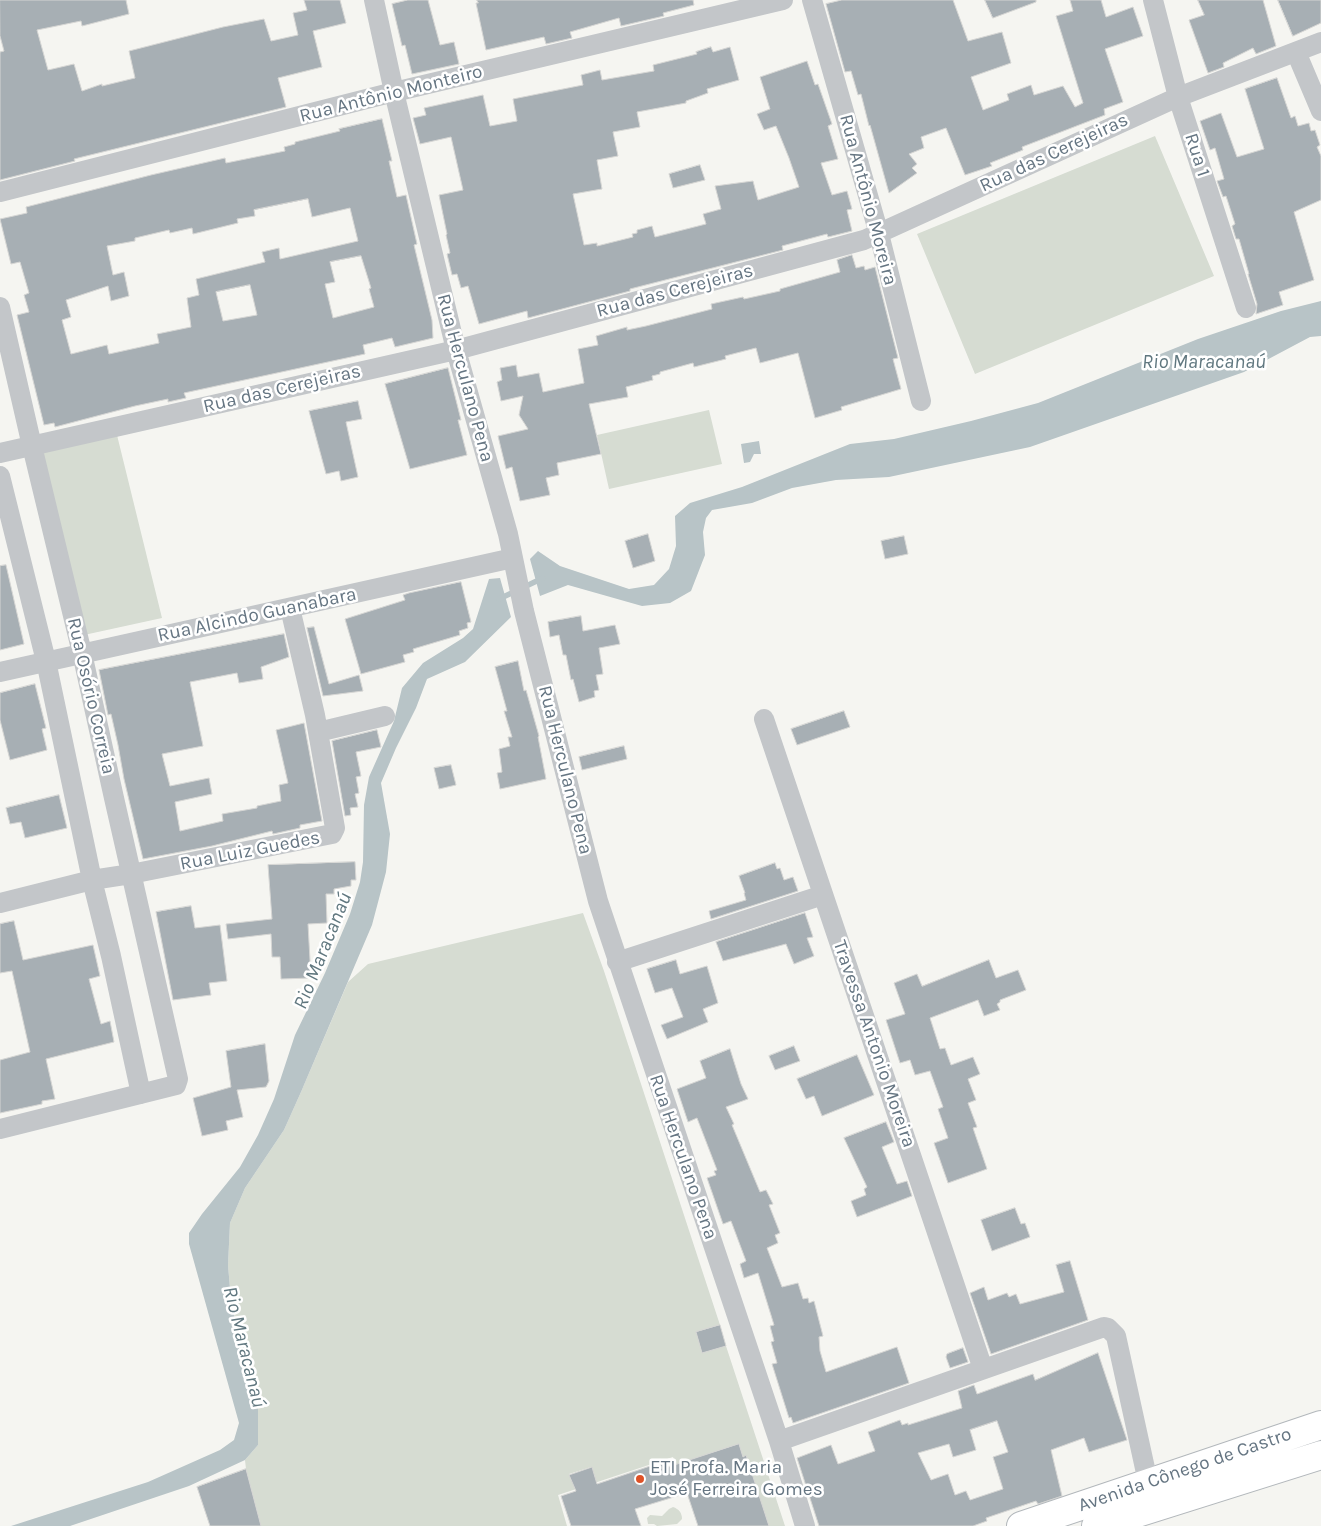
<!DOCTYPE html>
<meta charset="utf-8">
<style>
body{margin:0}
canvas{display:block;background:#f5f5f1}
</style>
<canvas width="1321" height="1526"></canvas>
<script>
const g = document.querySelector('canvas').getContext('2d');
g.lineJoin = 'round';
function fillPath(path, color) {
  g.fillStyle = color;
  g.fill(path, 'evenodd');
}
function stroke(path, color, width, dash) {
  g.strokeStyle = color;
  g.lineWidth = width;
  g.lineCap = dash ? 'butt' : 'round';
  g.setLineDash(dash || []);
  g.stroke(path);
}
function label(font, color, halo, rows, align = 'center') {
  g.font = font + ' Karla,sans-serif';
  g.lineWidth = 5;
  g.setLineDash([]);
  g.textBaseline = 'middle';
  g.strokeStyle = halo;
  g.fillStyle = color;
  for (const [text, x, y, turn = 0] of rows) {
    g.save();
    g.translate(x, y);
    g.rotate((+turn || 0) * Math.PI / 180);
    g.textAlign = isNaN(turn) ? turn : align;
    if (halo) g.strokeText(text, 0, 0);
    g.fillText(text, 0, 0);
    g.restore();
  }
}
fillPath(new Path2D(`
 M1155 136 1214 276 975 374 917 234Z
 M709 410 722 464 609 489 597 435Z
 M116 431 162 618 84 635 39 446Z
 M583 913 604 971 720 1325 696 1332 702 1353 726 1346 785 1526H769L746 1456 743 1457 739 1444 683 1462 680 1476 673 1457 558 1495 567 1526H261L246 1469 245 1460 258 1445 257 1424 231 1300 228 1265 230 1223 245 1188 284 1130 301 1092 348 982 368 964ZM591 1467 595 1477 578 1483 576 1478 571 1480 569 1474Z
 M673 1507C679 1509 682 1513 682 1519L677 1524 657 1526 654 1524H648L647 1518 650 1515 662 1516 669 1509Z`), '#d6dcd2');
fillPath(new Path2D(`
 M1321 301V336L1310 337 1244 372 1030 447 889 477 836 480 792 488 752 503 712 510 706 518 703 532 705 555 691 591 670 603 642 606 568 585 540 596 530 559 538 551 560 566 629 589 654 585 669 569 676 546 675 516 690 503 742 487 850 444 894 439 971 421 1038 403 1198 339 1281 311Z
 M759 441 761 454H754L750 462 744 463 741 444Z
 M500 578 511 617 465 662 427 679 416 708 396 748 381 783 390 834 386 872 372 925 301 1092 284 1130 245 1188 230 1223 228 1265 231 1300 239 1339 258 1391V1445L245 1460 189 1486 70 1526H11L148 1482 220 1450 234 1440 239 1423 189 1244V1233L202 1214 240 1167 258 1135 274 1099 295 1035 325 973 350 914 360 882 363 862 364 805 369 777 394 721 402 688 423 663 463 638 473 629 489 579Z`), '#b8c4c7');
stroke(new Path2D(`
 M499 599 543 578`), '#b8c4c7', 5.5);
const building = new Path2D(`
 M0 0H126L129 14 82 26 81 21 37 30 48 70 74 64 82 91 102 84V86L135 78 129 51 223 27 264 19 271 41 298 35 293 13 307 10 304 0H340L346 23 313 31 322 67 278 78 286 107 74 159 75 161 0 180V52L4 51 0 36Z
 M408 0H428L440 45 454 42 459 64 412 74 405 45 402 46 392 4Z
 M477 0H693L694 5 663 13 664 16 621 26 619 18 570 32 572 38 546 44 544 37 486 50 476 3H478Z
 M842 0H953L968 41 1002 32 1011 63 971 77 983 110 1009 100 1007 94 1031 85 1034 95 1063 86 1075 107 1083 103 1056 16 1073 11 1070 0H1101L1106 17 1133 7 1143 36 1105 49 1123 102 1104 109 1105 115 1022 147 1023 150 990 163 992 166 965 175 946 128 921 137 924 148 909 154 917 164 912 168 917 173 889 193 870 125 869 126 861 94 858 95 851 71 845 72 826 4Z
 M985 0H1036V2L993 18Z
 M1198 0H1263L1276 46 1256 54 1253 48 1223 63 1224 67 1208 73 1189 20 1204 15Z
 M1278 0H1321V23L1293 36Z
 M711 47 713 52 730 47 739 80 707 89 708 93 686 101V103L637 112 640 127 613 132 618 156 597 160 602 189 573 194 584 245 597 243V246L633 237 632 234 637 233V230L652 226 655 237 706 224 703 214 721 209 715 186 753 181 758 200 799 187 789 158 776 126 764 130 757 114 770 109 760 77 807 61 815 85 818 84 832 124 828 126 838 159 821 163 832 195 847 191 852 209 847 210 852 231 828 237 827 234 782 246 783 250 630 289V291L528 318 527 311 479 324 468 286 461 288 457 274 452 275 447 254 450 253 446 235 447 234 439 195 463 190 451 137 420 144 413 118 426 115 424 108 483 95 490 126 517 121 513 99 583 85 581 75 600 70 602 80 654 71 653 65 697 54 696 52Z
 M1277 78 1291 118 1295 116 1298 126 1309 123 1311 131 1315 130 1320 145 1317 147 1321 156V200L1294 212 1314 280 1279 292 1283 305 1256 314 1257 304 1248 274H1249L1239 239H1236L1232 226 1235 224 1226 196 1223 197 1217 181 1224 179 1215 148 1210 150 1200 121 1221 113 1237 157 1264 149 1245 89Z
 M382 119 392 161H389L397 197 406 195 417 244 414 245 432 320 433 338 395 347 392 338 363 345 365 354 184 393 186 398 168 402V399L135 406 55 427 54 423 44 425 17 315 29 312 24 295 29 293 20 262 11 264 0 219 27 213 26 207 151 175 225 158 226 163 285 151 284 147 295 144V142L340 131 339 129ZM308 199 312 217 350 208 358 241 280 259 279 248 262 252 265 262 196 279 199 295 187 298 191 327 157 334 159 343 109 354 107 345 71 354 62 320 71 317 66 300 108 286 111 301 129 296 124 272 113 275 107 246 135 241V238L169 230 170 233 192 228 193 234 238 223 237 219 255 216 254 210ZM361 256 371 288 369 289 374 307 333 318 325 284 335 282 330 262ZM250 285 257 315 223 321 216 292Z
 M700 165 705 180 673 188 669 174Z
 M852 255 856 268 864 266 865 270 875 267 898 358 893 359 901 389 841 407 842 410 815 418 798 353 760 363 756 348 725 356 726 359 694 367 693 363 660 372V374L652 376 653 380 626 387 628 397 589 404 601 454 557 463 559 475 546 478 550 495 520 501 512 467 506 469 498 436 528 429 519 415 523 396 501 401 497 382 502 380 500 368 516 365 518 377 539 373 543 392 584 383 578 349 598 345 596 336 627 327V330L646 326 712 309 711 304 743 297 744 299 780 291V289L840 272 837 260Z
 M448 368 461 420H458L467 455 410 469 385 384Z
 M358 401 362 419 346 422 358 477 341 481 339 471 326 474 309 411Z
 M648 534 655 561 633 568 625 541Z
 M904 536 908 554 885 559 881 541Z
 M6 565 24 644 0 650V566Z
 M461 582 471 622 467 623 468 628 459 631 460 635 413 649 414 652 403 655 405 662 361 674 345 619 405 600 403 595 409 593Z
 M581 616 583 631 615 625 620 644 599 648 603 674 596 675 599 690 594 691 595 697 579 702 573 679 571 680 566 655H563L559 635 550 637 548 622Z
 M314 627 329 684 359 675 363 691 323 696 307 628Z
 M284 634 289 657 261 667 263 679 239 683 237 673 190 682 203 746 162 754 170 786 209 778 212 794 175 802 180 831 223 821 222 814 257 808V806L281 801 279 785 288 783 276 730 304 723 322 821 300 825V828L273 834 272 831 212 846 143 859 124 779 118 745 111 714 108 715 99 670Z
 M518 661 524 691 526 690 539 736 538 737 546 779 500 789 497 773 502 772 499 749 510 746 508 737H512L504 711H507L495 667Z
 M35 684 46 728 42 729 47 750 10 760 0 720V693Z
 M844 711 850 727 797 745 791 729Z
 M377 730 381 747 356 752 361 776 356 777 359 793 355 794 358 807 350 808 351 815 345 816 332 741Z
 M624 746 627 759 582 770 579 757Z
 M451 765 456 785 439 789 434 768Z
 M59 795 67 828 25 838 21 822 10 824 6 808Z
 M355 862 356 880H351V886L334 889V894H326L327 923 308 924 311 978 281 979 280 957H272L271 934 228 939 226 924 272 919 268 865Z
 M775 863 777 869 780 868 784 880 793 877 798 891 711 919 709 911 746 900 744 893H745L739 876Z
 M191 906 195 928 220 925 227 981 209 983 211 995 173 1000 156 912Z
 M805 913 813 937 807 938 814 956 794 964 786 944 723 961 716 942Z
 M14 921 23 960 93 945 100 976 89 979 101 1024 110 1021 114 1042 46 1059 55 1099 42 1101V1104L0 1113V1060L30 1052 12 971 0 973V924Z
 M676 960 680 974 707 966 718 1003 703 1009 708 1022 667 1039 661 1025 683 1017 672 988 655 993 647 969Z
 M989 960 996 978 1018 970 1026 990 1000 1000V1002L997 1004 1000 1010 984 1016 978 1000 930 1018 940 1049 945 1048 951 1065 973 1057 980 1074 968 1079 976 1100 968 1103 977 1127 973 1128 987 1169 948 1183 934 1143 948 1138 938 1109 943 1107 930 1071 915 1075 910 1060 900 1063 886 1020 905 1014 894 983 917 974 922 986Z
 M265 1044 269 1081 266 1087 237 1090 243 1117 226 1121 228 1130 202 1136 193 1098 231 1087 226 1051Z
 M794 1046 800 1061 775 1070 769 1056Z
 M730 1049 741 1084 748 1099 726 1107 734 1124 732 1125 760 1192 766 1190 773 1204 769 1205 780 1233 775 1235 778 1243 767 1248 782 1287 798 1283 803 1299 808 1298 809 1303 814 1301 823 1336 819 1337 820 1351 826 1372 897 1347 909 1383 793 1423 791 1417 789 1418 772 1364 777 1363 771 1342 774 1341 770 1326 774 1325 758 1273 744 1278 740 1264 746 1261 731 1221 723 1224 707 1178 716 1175 714 1171 717 1170 697 1118 688 1122 677 1089 706 1078 700 1061Z
 M857 1055 874 1095 822 1116 814 1096 806 1099 797 1079Z
 M886 1122 894 1142 882 1147 897 1184 907 1181 912 1196 857 1217 851 1201 866 1195 864 1189 867 1187 844 1138Z
 M1015 1208 1021 1224 1025 1223 1030 1237 992 1251 981 1220Z
 M1070 1261 1088 1320 991 1354 970 1293 984 1287 988 1300 1007 1293 1009 1297 1016 1294 1020 1304 1064 1292 1056 1265Z
 M720 1325 726 1346 702 1353 696 1332Z
 M963 1348 968 1362 950 1368 946 1357 947 1354Z
 M1098 1353 1127 1440 1089 1452 1084 1438 1051 1450 1062 1496 1038 1504 1036 1501 986 1518 987 1521 973 1526H819L797 1458 831 1445 838 1464 875 1451 868 1432 900 1420 902 1425 908 1423V1425L962 1408 958 1391 974 1385 977 1394 1033 1374 1035 1380ZM997 1421 1008 1452 993 1457 1003 1489 970 1500 966 1491 955 1495 948 1474 931 1480 918 1453 949 1444 953 1457 976 1450 970 1430Z
 M739 1444 743 1457 746 1455 769 1526H698L687 1493 635 1509 641 1526H571L561 1496 576 1491 569 1475 592 1467 597 1484 662 1462 664 1468Z
 M246 1469 261 1526H210L197 1487Z`);
fillPath(building, '#a7afb4');
stroke(building, '#d6d6d4', 1);
const secondary = new Path2D(`
 M1021 1526 1321 1425
 M1096 1526 1321 1455`);
stroke(secondary, '#b3b8bc', 30);
stroke(new Path2D(`
 M374 0 394 92 456 350 508 534 524 611 598 901 779 1441 805 1526
 M812 0 879 234 921 401
 M1153 0 1178 97 1246 308
 M1296 52 1321 111
 M0 192 394 92 783 0
 M0 307 32 446 82 653 114 798 178 1079 176 1085 0 1129
 M0 453 456 350 864 240 1178 97 1321 42
 M0 476 46 661 92 880 111 956 141 1094
 M0 672 513 558
 M764 719 983 1369
 M318 732 385 716
 M0 903 92 880 131 874 332 834 335 828 315 715 290 608
 M617 962 823 895
 M779 1441 1104 1327 1108 1328 1116 1336 1148 1482`), '#c3c6c9', 20);
stroke(secondary, '#fff', 28);
for (const [x, y, r, color] of [
 [640,1479,5,"#de5228"]
]) {
  const dot = new Path2D();
  dot.arc(x, y, r, 0, 2 * Math.PI);
  g.fillStyle = color;
  g.fill(dot);
  stroke(dot, '#fff', 2);
}
label('19px', '#657582', '#fff', [
 ["Rua Antônio Monteiro",391,94,-14],
 ["Rua das Cerejeiras",1054,153,-25],
 ["Rua 1",1197,155,72],
 ["Rua Antônio Moreira",868,200,75],
 ["Rua das Cerejeiras",675,291,-15],
 ["Rua Herculano Pena",465,378,75],
 ["Rua das Cerejeiras",282,389,-13],
 ["Rua Alcindo Guanabara",257,615,-12],
 ["Rua Osório Correia",91,696,77],
 ["Rua Herculano Pena",565,770,76],
 ["Rua Luiz Guedes",250,851,-11],
 ["Travessa Antonio Moreira",874,1044,71],
 ["Rua Herculano Pena",683,1157,71],
 ["Avenida Cônego de Castro",1185,1470,-19]
]);
label('19px', '#657582', '#fff', [
 ["ETI Profª. Maria",650,1468],
 ["José Ferreira Gomes",650,1490]
], 'left');
label('italic 20px', '#60777f', '#fff', [
 ["Rio Maracanaú",1204,362],
 ["Rio Maracanaú",323,951,-68],
 ["Rio Maracanaú",244,1347,76]
]);
</script>
